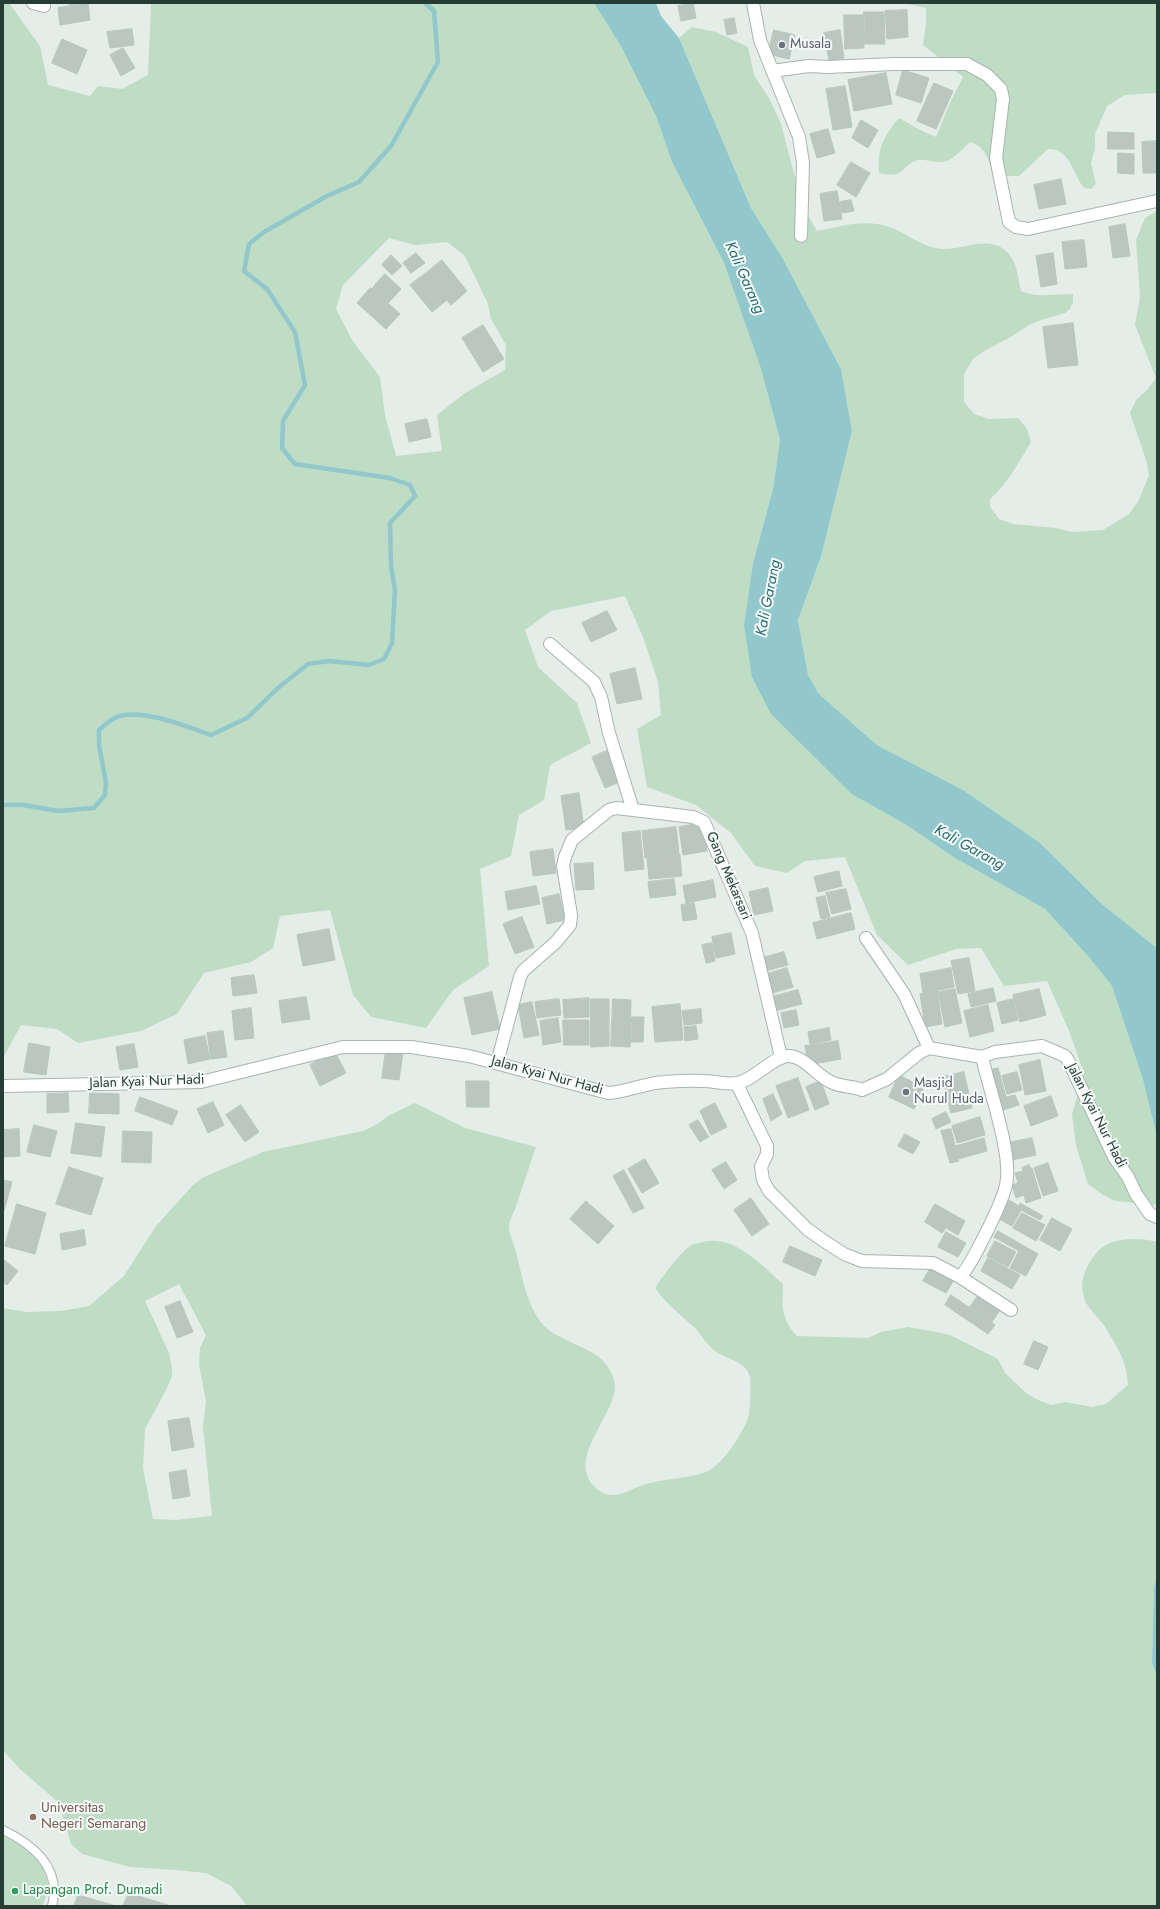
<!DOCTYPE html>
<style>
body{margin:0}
#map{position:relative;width:1160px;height:1909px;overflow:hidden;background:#e4ede8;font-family:Jost,sans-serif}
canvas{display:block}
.frame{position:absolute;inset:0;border:4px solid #253d35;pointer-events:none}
</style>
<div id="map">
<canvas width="1160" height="1909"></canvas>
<div class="frame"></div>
</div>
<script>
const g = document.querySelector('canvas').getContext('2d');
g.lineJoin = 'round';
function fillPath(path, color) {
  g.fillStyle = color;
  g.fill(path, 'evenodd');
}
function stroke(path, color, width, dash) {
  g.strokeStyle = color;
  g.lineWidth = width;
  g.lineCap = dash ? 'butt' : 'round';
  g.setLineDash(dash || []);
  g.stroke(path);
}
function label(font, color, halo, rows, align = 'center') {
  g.font = font + ' Jost,sans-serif';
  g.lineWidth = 4;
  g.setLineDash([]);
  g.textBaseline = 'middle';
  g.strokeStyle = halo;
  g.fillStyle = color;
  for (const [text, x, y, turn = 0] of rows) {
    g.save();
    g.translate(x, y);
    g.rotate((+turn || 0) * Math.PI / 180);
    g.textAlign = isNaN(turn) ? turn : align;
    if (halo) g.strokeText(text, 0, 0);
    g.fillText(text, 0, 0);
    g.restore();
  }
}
fillPath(new Path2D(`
 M3 3H9L40 46 48 85 90 96 98 86 122 89 148 75 151 3H594L621 45 656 116 672 162 724 263 761 369 780 440 773 489 753 563 744 625 905 824 955 858 1045 909 1087 955 1112 986 1143 1080 1157 1137V1205L1116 1201 1103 1195 1088 1184 1076 1145 1072 1114 1084 1073 1069 1031 1047 981 1004 986 981 948 956 949 908 965 877 935 845 857 805 861 787 873 755 866 731 833 696 805 647 787 637 729 661 715 658 682 643 637 625 596 551 611 525 630 538 667 577 703 591 743 550 765 544 800 519 815 511 856 480 869 489 966 453 990 426 1028 371 1017 353 995 330 910 280 916 273 948 251 962 204 973 177 1014 141 1031 78 1043 57 1029 21 1025 3 1058ZM389 238 415 245 447 242 465 256 488 304 491 319 506 345 505 370 465 393 437 415 442 451 396 456 385 415 380 377 352 340 336 309 343 285Z
 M903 3H1157V93L1125 95 1107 106 1095 134V149L1091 163 1096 184 1091 189 1084 188C1073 174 1070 148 1048 149L1019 176H994C988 161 988 148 970 142 960 151 952 163 937 162 931 162 924 159 918 160 899 166 907 179 879 173 877 148 884 136 899 118L920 130 936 137 949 105 963 77 923 45 926 23V8Z
 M692 27 716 32 748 47 754 75 770 100 781 124 803 207 817 231C842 226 867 218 892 228 909 235 924 248 942 249 961 250 985 237 1002 248 1017 258 1017 274 1021 291 1034 298 1057 294 1073 294V302L1070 309 1065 313 1044 319 1029 325 1009 338 984 351 973 359 964 374V402L974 414 989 419 1018 418 1027 429 1031 442C1019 462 1008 483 990 499V507L999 519 1013 524 1056 528 1072 532 1103 530 1129 514 1138 502 1149 475 1146 460 1130 413 1136 400 1147 390 1156 378 1135 325 1140 297 1136 240 1145 218 1157 211V948L1102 904 1039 842 963 790 877 745 819 694 808 675 798 620 821 557 852 431 841 369 783 259 751 208 679 38Z
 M415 1103 465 1128 536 1147C529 1168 522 1188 515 1209 513 1214 509 1221 509 1227 509 1234 514 1245 516 1252 523 1279 528 1317 553 1333 575 1347 607 1351 614 1380 623 1410 561 1458 597 1489 614 1503 629 1489 646 1484 664 1479 691 1478 706 1472 723 1465 744 1432 749 1415 750 1410 751 1383 750 1377 746 1361 726 1359 715 1351 707 1345 701 1335 695 1328 681 1315 665 1303 655 1288 663 1276 679 1254 690 1246 692 1244 696 1244 699 1243 732 1232 760 1264 783 1284 782 1306 781 1319 797 1336L868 1338 881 1332 908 1327 937 1332 950 1335 998 1359 1005 1373 1026 1393 1038 1400 1051 1405 1065 1402 1092 1407 1106 1404 1128 1385C1127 1363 1119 1350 1108 1332 1104 1323 1097 1318 1091 1310 1075 1290 1083 1267 1099 1250 1112 1237 1140 1237 1157 1242V1576L1154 1587 1152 1663 1157 1676V1906H247L231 1886 206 1873 175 1870 130 1867 82 1854 71 1844 59 1803 20 1769 3 1750V1308L26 1312 61 1311 89 1306 124 1276 156 1226 193 1185 204 1177 263 1152 363 1131 376 1125 388 1116ZM179 1284 206 1335 200 1348 199 1365 206 1401 203 1426 212 1516 176 1520 153 1519 143 1468 145 1429 166 1390 172 1376V1369L169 1353 145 1301Z
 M3 1836 34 1853 43 1866 48 1881V1892L42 1906H3Z`), '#bfdcc5');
fillPath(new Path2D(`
 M594 3H656L661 16 679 38 751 208 783 259 841 369 852 431 821 557 798 620 808 675 819 694 877 745 963 790 1039 842 1102 904 1157 948V1137L1143 1080 1112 986 1087 955 1045 909 955 858 905 824 852 794 771 714 752 677 744 625 753 563 773 489 780 440 761 369 724 263 672 162 656 116 621 46Z
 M1157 1576V1676L1152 1663 1154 1587Z`), '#92c8cc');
stroke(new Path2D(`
 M3 805H24L58 811 94 808 105 795 106 783 99 745V730C105 725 113 717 120 716 144 709 188 727 211 735L247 718 278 688 308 664 329 661 369 665 384 659 392 643 395 590 391 566 390 523 415 496 410 485 390 478 295 464 282 448 283 421 305 385 295 332 267 289 244 271 249 244 264 232 327 196 359 182 391 146 438 62 434 11 425 3`), '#92c8cc', 4.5);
const building = new Path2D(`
 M70 3H84L70 5Z
 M88 3 90 20 60 25 58 8Z
 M693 3 696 18 681 21 678 6Z
 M907 10 908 37 887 39 885 11Z
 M864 12H884L885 44H865Z
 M844 15H863L864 48 845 49Z
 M734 18 737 33 727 35 724 20Z
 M132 29 134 45 110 48 107 32Z
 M774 30 795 35 789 59 768 54Z
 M840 30 844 58 829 61 824 33Z
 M62 39 87 50 77 74 52 63Z
 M123 48 135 68 121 76 110 55Z
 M903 70 929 78 921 103 896 95Z
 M886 73 892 104 854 111 848 80Z
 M934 83 953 91 936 129 917 121Z
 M845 86 852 127 833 130 826 89Z
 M861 120 878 130 868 148 852 138Z
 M828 129 835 153 817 158 810 134Z
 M1108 132 1134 133V149H1108Z
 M1157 141V173H1143L1142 142Z
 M1118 153 1134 154V174L1118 173Z
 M851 162 870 173 856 197 837 185Z
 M1061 179 1066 204 1039 209 1034 185Z
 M837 191 842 219 824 221 820 194Z
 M851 200 854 211 842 213 840 202Z
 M1125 224 1130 256 1113 258 1109 227Z
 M1084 240 1087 267 1065 269 1062 242Z
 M416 253 425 263 411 273 403 263Z
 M1053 253 1057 284 1041 287 1036 256Z
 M391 255 402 266 392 275 382 265Z
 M442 260 467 291 451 305 425 274Z
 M385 274 401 289 392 299 376 284Z
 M425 274 447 300 432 312 410 285Z
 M376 284 392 299 388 303 400 314 386 329 357 303 370 288 372 289Z
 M1073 323 1078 365 1048 368 1043 327Z
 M483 325 504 359 483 372 462 338Z
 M427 419 431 437 409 442 405 424Z
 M607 611 617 630 591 642 582 623Z
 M635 668 642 699 617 704 610 674Z
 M609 750 622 781 605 788 592 757Z
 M579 793 584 828 566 830 561 796Z
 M703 823 707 851 683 855 679 827Z
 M676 827 679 854 645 858 642 831Z
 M640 831 644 869 625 871 622 833Z
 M553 849 556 873 533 876 530 852Z
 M680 855 682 876 649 879 647 858Z
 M593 863 594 889 576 890 574 864Z
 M839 871 842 886 818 892 814 877Z
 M674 879 676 895 650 898 648 882Z
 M713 880 716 897 686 903 683 886Z
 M536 886 540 904 508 910 505 892Z
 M768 888 773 911 754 915 749 892Z
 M846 889 851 909 832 914 826 893Z
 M559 894 565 920 547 924 542 898Z
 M825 896 830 917 821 919 816 898Z
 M694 903 697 919 683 921 681 905Z
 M851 913 855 929 817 939 813 923Z
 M522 917 534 947 515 954 503 924Z
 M329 929 335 960 303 966 297 935Z
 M731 933 735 954 716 958 712 937Z
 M712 943 715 961 706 963 702 945Z
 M784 952 788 965 765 971 762 958Z
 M969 958 975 991 958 994 951 961Z
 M787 968 793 987 769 994 764 975Z
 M951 968 954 987 923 993 920 974Z
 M254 975 257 993 233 996 231 978Z
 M993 988 996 1001 971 1007 968 994Z
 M955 989 962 1023 945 1027 938 992Z
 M1039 989 1046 1015 1020 1022 1013 995Z
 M798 990 802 1004 774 1011 771 997Z
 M937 991 942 1024 925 1027 920 994Z
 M492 992 500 1029 472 1035 464 998Z
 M306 997 310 1019 282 1023 279 1001Z
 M589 998V1017L564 1018 563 1000Z
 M559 999 561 1015 537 1018 535 1002Z
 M591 999H609V1046L591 1047Z
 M613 999 631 1000 630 1047 611 1046Z
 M1013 999 1018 1020 1002 1024 997 1003Z
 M532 1002 539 1035 524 1038 518 1005Z
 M680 1004 683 1040 655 1042 652 1007Z
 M988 1005 994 1031 970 1037 964 1011Z
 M251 1008 254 1038 235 1040 232 1011Z
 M701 1009 702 1023 684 1025 682 1011Z
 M796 1010 799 1025 784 1028 781 1013Z
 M632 1017H644L643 1042H631Z
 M558 1018 561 1042 543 1045 540 1021Z
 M563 1020H589V1045H564Z
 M696 1026 698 1039 685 1041 684 1027Z
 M829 1028 831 1040 810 1044 808 1032Z
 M223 1031 227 1057 211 1059 207 1033Z
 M205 1036 210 1059 188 1064 184 1040Z
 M838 1041 841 1059 808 1065 805 1046Z
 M29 1043 50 1047 46 1075 24 1072Z
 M134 1044 138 1067 120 1070 116 1047Z
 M386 1051 403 1053 399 1080 382 1078Z
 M335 1052 346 1073 320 1086 310 1065Z
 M1040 1060 1046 1091 1025 1095 1019 1065Z
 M998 1068 1006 1097 1015 1095 1019 1105 1000 1111 986 1071Z
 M964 1072 972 1108 951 1113 942 1077Z
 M1017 1072 1022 1090 1007 1094 1002 1076Z
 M899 1075 924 1088 914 1109 889 1097Z
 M798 1078 809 1110 788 1118 776 1086Z
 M466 1081H489V1107H467Z
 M821 1081 829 1104 815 1110 806 1087Z
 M68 1093 69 1112 47 1113V1094Z
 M90 1093 119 1094V1114L89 1113Z
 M773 1094 782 1114 771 1121 763 1099Z
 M1051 1096 1058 1116 1031 1126 1024 1106Z
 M140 1097 178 1111 172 1125 135 1111Z
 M213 1102 224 1125 208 1133 197 1109Z
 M715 1103 727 1127 711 1135 700 1111Z
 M241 1105 259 1132 245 1142 226 1115Z
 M946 1112 951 1122 936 1129 932 1119Z
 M980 1117 985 1135 957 1143 952 1126Z
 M698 1120 709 1137 700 1142 689 1125Z
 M76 1123 105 1127 101 1157 71 1153Z
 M34 1125 57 1131 50 1157 27 1152Z
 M19 1129 20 1156 3 1157V1130Z
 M951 1129 955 1146 984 1138 987 1151 958 1159 959 1161 950 1163 941 1131Z
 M123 1131 152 1132 151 1163 122 1162Z
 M905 1134 920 1142 913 1154 898 1146Z
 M1032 1138 1036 1155 1012 1160 1008 1143Z
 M645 1159 659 1183 642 1193 628 1169Z
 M726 1162 737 1180 724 1189 712 1170Z
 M1048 1163 1058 1191 1043 1196 1034 1168Z
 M1029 1165 1030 1168H1032L1041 1198 1026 1203 1024 1195 1016 1198 1012 1185 1018 1183 1015 1173 1023 1171 1022 1168Z
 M69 1167 103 1178 91 1215 56 1204Z
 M624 1170 644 1208 633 1213 613 1176Z
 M3 1180 12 1182 3 1214Z
 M751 1198 769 1224 752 1236 734 1210Z
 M1009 1200 1019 1206 1020 1203 1043 1216 1040 1220 1021 1210 1012 1226 999 1219Z
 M586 1201 614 1226 598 1244 570 1219Z
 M17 1204 46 1213 35 1254 5 1246Z
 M935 1204 965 1221 958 1235 946 1228 942 1233 925 1222Z
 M1022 1213 1045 1225 1036 1241 1013 1228Z
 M1052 1218 1072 1229 1060 1251 1040 1240Z
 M84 1230 86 1245 62 1250 60 1234Z
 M998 1231 1038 1254 1026 1276 1010 1268 1019 1251 994 1237Z
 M946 1232 966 1243 958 1257 938 1247Z
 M995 1241 1016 1252 1008 1267 987 1256Z
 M790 1246 822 1260 815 1276 783 1262Z
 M988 1258 1020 1275 1012 1289 981 1271Z
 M3 1259 18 1271 7 1285 3 1282Z
 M931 1267 954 1280 946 1293 923 1281Z
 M980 1293 1002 1307 992 1322 970 1307Z
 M951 1295 995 1325 988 1334 945 1305Z
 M180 1301 193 1332 177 1338 165 1307Z
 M1034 1341 1048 1347 1038 1370 1024 1364Z
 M189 1418 194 1447 172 1451 168 1421Z
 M186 1470 190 1496 173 1499 169 1473Z
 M129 1893 171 1906H123Z
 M78 1895 116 1906H74Z`);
fillPath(building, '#bac7c1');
stroke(building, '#b7c6bf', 1);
const service = new Path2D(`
 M3 1830C34 1845 62 1868 52 1906`);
const minor = new Path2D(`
 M33 3 44 6
 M753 3 760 40 799 137 803 163 801 236
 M772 71 809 66 828 67 894 64H967L987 75 1001 89 1003 99 996 158 1009 222 1016 227 1028 229 1157 201
 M550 644 594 682 601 697 609 733 633 810
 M866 938 904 994 929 1048
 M497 1063 520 977 523 971 556 942 570 925 571 915 563 866 565 857 572 840 609 810 616 808 693 817 704 822 752 933 781 1057
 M737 1084 767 1146V1154L761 1167 763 1180 769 1191 807 1229 824 1241 844 1254 862 1261 933 1263 960 1277C971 1265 977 1250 985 1235 993 1219 1002 1202 1006 1185 1013 1155 989 1089 982 1057
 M3 1086 201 1082 343 1047H411L469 1056 608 1093C627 1092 645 1083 664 1082 677 1081 691 1080 704 1081 714 1081 727 1085 737 1083 755 1080 775 1054 790 1056 807 1058 817 1077 833 1083 842 1087 853 1086 862 1090L887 1079 919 1053 929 1048 982 1057 995 1052 1042 1046 1065 1056 1068 1060 1114 1157 1128 1177 1136 1194 1150 1214 1157 1217
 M960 1277 1011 1310`);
stroke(service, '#a7b5af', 10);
stroke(minor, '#a7b5af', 14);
stroke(service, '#fff', 8);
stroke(minor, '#fff', 12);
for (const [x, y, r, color] of [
 [782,45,4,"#6b7280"],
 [906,1092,4,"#6b7280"],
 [33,1817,4,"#8d6e63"],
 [15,1891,4,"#2e9e5b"]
]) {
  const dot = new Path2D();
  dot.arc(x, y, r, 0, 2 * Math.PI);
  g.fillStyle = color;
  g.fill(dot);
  stroke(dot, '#f5f9f7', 1.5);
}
label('14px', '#5b616d', '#f5f9f7', [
 ["Musala",790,45],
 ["Masjid",914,1084],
 ["Nurul Huda",914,1100]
], 'left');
label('14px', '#253d35', '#f5f9f7', [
 ["Gang Mekarsari",728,876,67],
 ["Jalan Kyai Nur Hadi",547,1076,15],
 ["Jalan Kyai Nur Hadi",147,1082,-2],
 ["Jalan Kyai Nur Hadi",1096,1116,63]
]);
label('14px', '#785e54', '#f5f9f7', [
 ["Universitas",41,1809],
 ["Negeri Semarang",41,1825]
], 'left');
label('14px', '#27864d', '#f5f9f7', [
 ["Lapangan Prof. Dumadi",23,1891]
], 'left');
label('italic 15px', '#246d74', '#f5f9f7', [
 ["Kali Garang",744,278,66],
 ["Kali Garang",769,598,-79],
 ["Kali Garang",969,848,29]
]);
</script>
